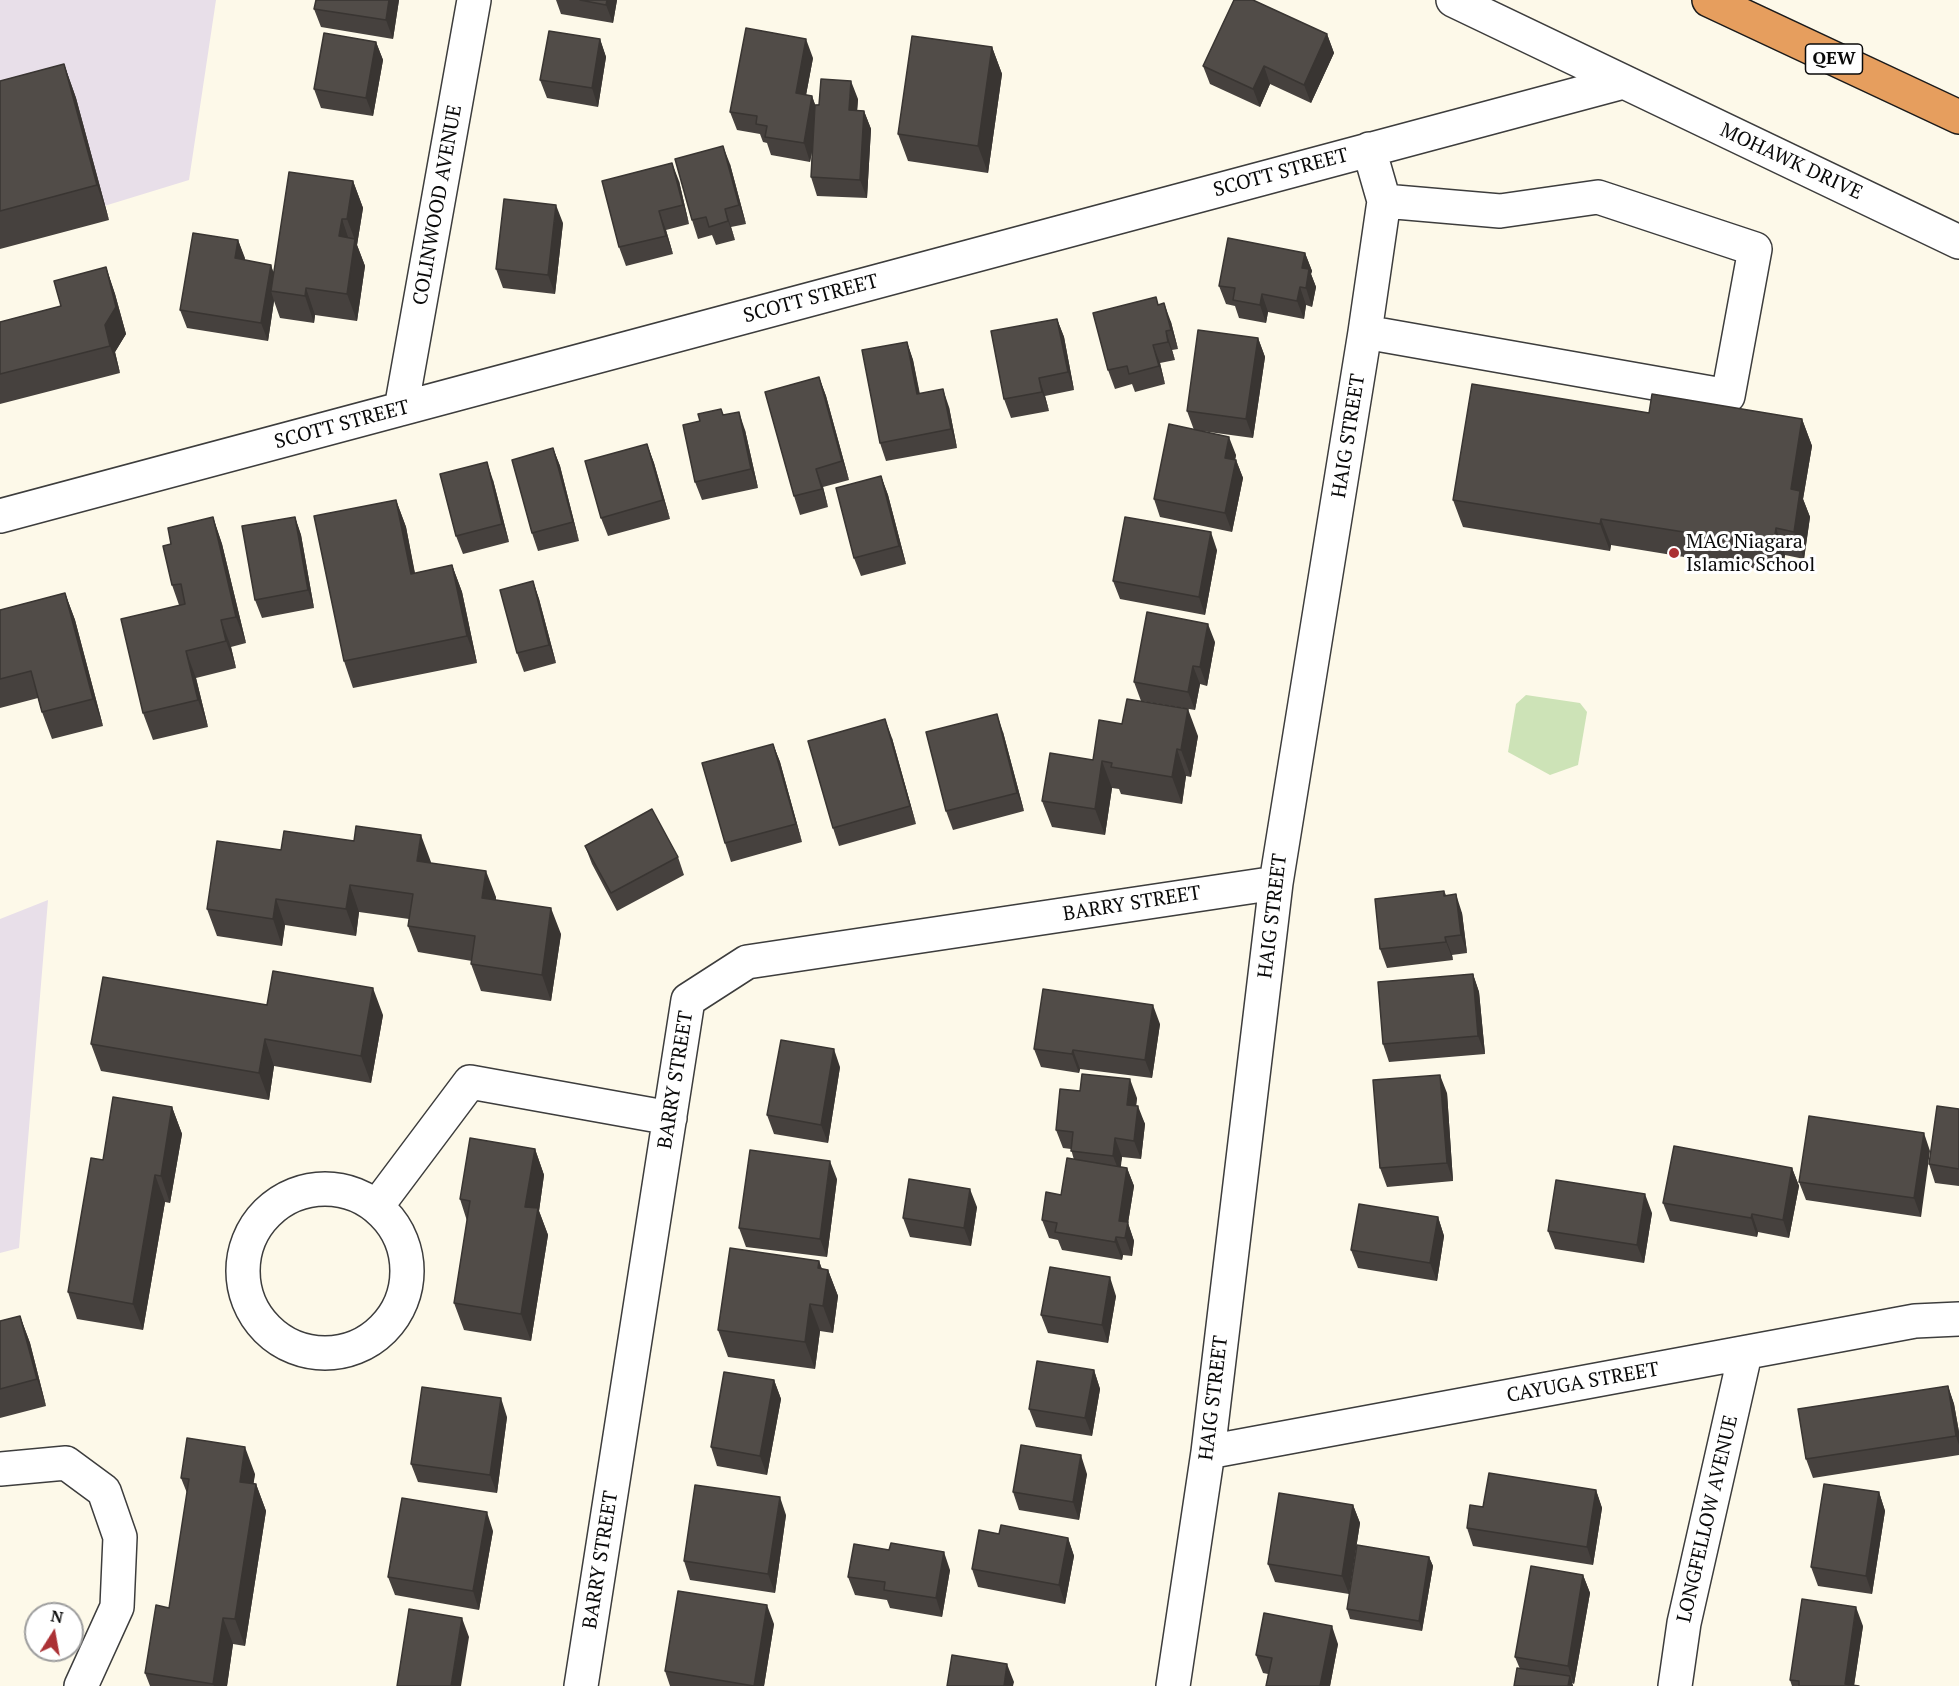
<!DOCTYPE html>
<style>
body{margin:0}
#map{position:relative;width:1959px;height:1686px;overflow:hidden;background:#fdf9e9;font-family:"PT Serif",serif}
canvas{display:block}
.north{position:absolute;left:24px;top:1602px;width:60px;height:60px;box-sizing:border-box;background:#fff;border:2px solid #9d9d9d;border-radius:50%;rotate:11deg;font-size:16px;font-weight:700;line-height:24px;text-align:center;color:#0a0a0a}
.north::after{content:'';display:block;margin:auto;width:21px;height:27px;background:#ab3135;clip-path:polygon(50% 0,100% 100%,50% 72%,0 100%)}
</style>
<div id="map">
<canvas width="1959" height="1686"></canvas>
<div class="north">N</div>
</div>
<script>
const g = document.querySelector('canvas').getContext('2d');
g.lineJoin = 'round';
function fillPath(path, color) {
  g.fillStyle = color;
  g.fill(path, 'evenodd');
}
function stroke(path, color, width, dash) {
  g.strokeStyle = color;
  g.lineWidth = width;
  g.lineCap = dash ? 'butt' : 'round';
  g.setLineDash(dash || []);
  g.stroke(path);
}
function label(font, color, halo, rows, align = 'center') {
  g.font = font + ' "PT Serif",serif';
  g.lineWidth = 6;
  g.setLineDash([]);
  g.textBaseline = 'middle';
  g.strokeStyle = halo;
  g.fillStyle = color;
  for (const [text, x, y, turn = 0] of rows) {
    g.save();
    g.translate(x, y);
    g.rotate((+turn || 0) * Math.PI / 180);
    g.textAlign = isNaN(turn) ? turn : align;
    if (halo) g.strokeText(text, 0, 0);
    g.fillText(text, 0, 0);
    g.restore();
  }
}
fillPath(new Path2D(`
 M0 0H216L189 180 0 238Z
 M48 900 19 1248 0 1253V919Z`), '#e8dfe9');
fillPath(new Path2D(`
 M1526 695 1580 703 1587 712 1578 765 1550 775 1508 752 1516 704Z`), '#cde3b7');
const minor = new Path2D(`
 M1453 0 1959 242
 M1365 332 1728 396 1755 249 1598 197 1500 211 1384 201
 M401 409 474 0
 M0 516 1623 82
 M243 1271a82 82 0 1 1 164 0a82 82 0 1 1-164 0Z
 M377 1206 470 1082 670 1118
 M1208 1452 1915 1321 1959 1319
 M0 1469 66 1463 104 1491 120 1537 117 1607 81 1686
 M581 1686 688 1000 747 962 1276 883
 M1173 1686 1208 1452 1276 883 1365 332 1384 201 1369 149
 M1675 1686 1684 1623 1745 1354`);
const highway = new Path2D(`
 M1709 0 1959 117`);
stroke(minor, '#3d3d3d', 36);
stroke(highway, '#1b1b1b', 36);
stroke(minor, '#fff', 33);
stroke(highway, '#e69e5e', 33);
fillPath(new Path2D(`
 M316 0H399L393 39 321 27 314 9Z
 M556 0H617L613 23 561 14Z
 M1327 34 1334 53 1311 103 1270 84 1260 107 1210 84 1203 66Z
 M600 39 606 57 598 107 547 98 540 80Z
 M376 42 383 60 373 116 321 108 314 89Z
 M992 47 1002 74 988 173 908 161 898 134Z
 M813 58 806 95 812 96 815 105 858 99 857 110 864 111 871 129 867 198 817 196 811 177 812 152 810 162 771 155 767 143 763 142 760 134 737 130 730 112Z
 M64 64 76 98 109 220 0 249V81Z
 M730 164 746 224 731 227 735 240 716 245 712 235 698 239 692 220Z
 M353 181 363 208 357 245 365 266 357 321 315 315 314 323 280 318 274 301 268 341 187 328 180 310 238 240 245 260 271 265 273 272Z
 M679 181 689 224 666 230 673 254 626 266 619 247Z
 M563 223 555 294 503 288 496 269Z
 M1305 253 1312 271 1311 274 1316 287 1312 307 1306 305 1304 319 1268 312 1266 323 1239 318 1235 306 1226 304 1219 286Z
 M106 267 115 294 126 334 115 352 120 373 0 404V322L61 306Z
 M1159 305 1171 322 1178 349 1172 350 1175 360 1160 363 1165 384 1135 392 1132 384 1115 389 1108 370Z
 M1057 319 1064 337 1074 390 1045 396 1049 411 1011 418 1004 399Z
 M1258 338 1265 357 1253 438 1194 430 1236 455 1235 460H1236L1243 478 1232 532 1160 517 1154 499 1194 430 1187 411Z
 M907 342 913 360 920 394 949 407 957 448 886 461 880 443Z
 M819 377 826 396 849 480 823 487 828 507 800 515 794 496Z
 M1649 413 1802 419 1812 446 1803 499 1810 517 1804 559 1785 555 1782 573 1611 545 1610 551 1463 527 1453 500Z
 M723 415 745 430 758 488 702 500 695 482Z
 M647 444 654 463 670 519 608 536 601 518Z
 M553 448 560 466 579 541 538 551 532 533Z
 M881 476 888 495 906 564 861 576 854 558Z
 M493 480 509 542 463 554 456 536Z
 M396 500 406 527 415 573 452 565 462 592 477 663 353 688 344 661Z
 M213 517 222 544 246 643 231 647 236 668 196 678 208 727 153 740 143 713 179 605 172 585 171 544Z
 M295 517 301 535 314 608 262 618 255 600Z
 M1217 550 1205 615 1120 599 1113 581Z
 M533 581 539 599 556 663 524 672 517 653Z
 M65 593 75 620 103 726 52 739 42 712 38 698 0 708V610Z
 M1215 642 1207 686 1200 684 1195 710 1141 701 1134 682Z
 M1003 732 1024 811 953 830 946 811Z
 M1198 736 1191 777 1186 776 1182 804 1121 794 1119 789 1112 788 1105 835 1052 827 1042 801 1093 760Z
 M892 738 916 824 839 846 833 828Z
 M773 744 780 762 802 842 731 862 725 843Z
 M585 846 678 857 684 875 617 911 592 864Z
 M281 850 431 862V863L496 897V900L561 934 551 1001 481 991 471 964 472 961 418 952 408 926 409 919 359 912 356 936 285 925 282 946 217 936 207 909Z
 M1444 891 1446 895 1462 913 1467 953 1452 955 1453 960 1387 968 1380 949Z
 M1473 974 1479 992 1485 1054 1389 1062 1383 1044Z
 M267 1005 383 1015 371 1083 274 1066 269 1100 101 1071 91 1044Z
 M1160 1024 1152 1078 1080 1069 1079 1073 1041 1067 1034 1049Z
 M840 1067 828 1143 774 1134 767 1115Z
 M1447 1093 1453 1181 1387 1187 1380 1168Z
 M1137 1098 1136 1106 1145 1124 1141 1159 1122 1157 1120 1167 1127 1168 1134 1186 1128 1223 1134 1241 1132 1256 1123 1255 1122 1260 1062 1250 1058 1240 1049 1238 1042 1220 1061 1195 1074 1160 1071 1149 1063 1148 1056 1130Z
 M172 1107 182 1134 170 1203 165 1202 143 1330 77 1319 68 1292 103 1160Z
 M1959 1109V1186L1935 1183 1929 1164Z
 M1924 1133 1921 1217 1806 1200 1799 1182Z
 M535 1149 544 1175 539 1211 548 1235 531 1341 464 1330 454 1303 467 1221 460 1199Z
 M1792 1168 1799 1186 1789 1238 1758 1232 1757 1237 1670 1221 1663 1203Z
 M837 1179 827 1257 746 1247 739 1228Z
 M977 1207 971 1246 910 1237 903 1218Z
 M1652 1213 1644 1263 1555 1249 1548 1231Z
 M1438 1217 1444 1236 1437 1281 1358 1268 1351 1250Z
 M819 1261 822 1269 828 1270 838 1296 833 1333 820 1331 815 1369 728 1357 718 1330Z
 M1116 1296 1108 1343 1048 1333 1041 1315Z
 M20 1316 30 1343 46 1406 0 1418V1321Z
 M1094 1370 1100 1389 1092 1436 1036 1427 1029 1409Z
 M774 1380 781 1399 767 1475 717 1466 711 1447Z
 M1948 1386 1954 1404 1959 1432V1455L1813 1478 1806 1459Z
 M507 1417 497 1493 418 1482 411 1464Z
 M255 1474 253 1484H256L266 1511 245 1646 233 1644 227 1686H150L145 1673 169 1608 187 1493 181 1478Z
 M1087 1474 1079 1520 1019 1510 1013 1492Z
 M1596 1490 1602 1508 1593 1565 1473 1546 1467 1528Z
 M1879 1492 1885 1511 1872 1594 1818 1586 1811 1567Z
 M1353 1505 1360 1523 1349 1594 1275 1582 1268 1564Z
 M786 1515 775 1593 690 1580 684 1561Z
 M493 1531 479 1610 395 1595 388 1577Z
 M1068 1538 1074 1556 1065 1604 978 1587 972 1569Z
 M1429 1557 1433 1566 1422 1631 1350 1619 1347 1609Z
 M950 1570 942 1617 890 1608 887 1600 855 1595 848 1577Z
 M1583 1575 1590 1593 1574 1684 1572 1683 1573 1686H1514L1520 1669 1515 1657Z
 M774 1624 764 1686H670L665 1671Z
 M1863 1626 1854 1685 1859 1686H1792L1790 1680Z
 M1338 1644 1330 1686H1266L1268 1674 1263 1673 1256 1655Z`), '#46413e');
fillPath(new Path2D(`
 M389 0H399L393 39 386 20Z
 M607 0H617L613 23 606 5Z
 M1327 34 1334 53 1311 103 1304 85Z
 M600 39 606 57 598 107 592 88Z
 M806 39 813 58 803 111 796 93Z
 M376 42 383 60 373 116 366 98Z
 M992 47 1002 74 988 173 978 146Z
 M64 64 76 98 109 220 97 185Z
 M1264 66 1270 84 1260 107 1253 89Z
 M851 81 858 99 856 128 849 110Z
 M812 96 819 115 810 162 804 143Z
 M864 111 871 129 867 198 860 180Z
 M723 146 730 164 746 224 739 205Z
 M672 163 679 181 689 224 683 205Z
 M353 181 363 208 357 245 365 266 357 321 347 294 355 240 347 219Z
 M556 205 563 223 555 294 548 275Z
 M725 209 731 227 735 240 728 221Z
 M659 211 666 230 673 254 666 236Z
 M342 219 351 246 339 236Z
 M238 240 245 258 242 277 235 258Z
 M1305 253 1312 271 1311 274 1316 287 1312 307 1306 288 1302 268Z
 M271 265 277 283 271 291 274 301 268 341 261 323Z
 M106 267 115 294 126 334 115 352 120 373 110 346 105 325Z
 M1300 287 1306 305 1304 319 1297 301Z
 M306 288 315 315 314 323 305 296Z
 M1262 294 1268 312 1266 323 1260 305Z
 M1164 303 1171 322 1178 349 1171 330Z
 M1057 319 1064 337 1074 390 1068 372Z
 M1166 331 1172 350 1175 360 1168 342Z
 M1258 338 1265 357 1253 438 1246 419Z
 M907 342 913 360 923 413 917 394Z
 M1153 345 1160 363 1165 384 1159 366Z
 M819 377 826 396 849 480 842 461Z
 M1039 378 1045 396 1049 411 1042 392Z
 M943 389 949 407 957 448 951 429Z
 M739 412 745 430 758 488 751 469Z
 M1802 419 1812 446 1803 499 1810 517 1804 559 1794 532 1791 489Z
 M1229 437 1236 455 1232 476 1225 458Z
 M647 444 654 463 670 519 663 500Z
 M553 448 560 466 579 541 573 522Z
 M1236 460 1243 478 1232 532 1225 513Z
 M487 462 493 480 509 542 502 524Z
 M816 469 823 487 828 507 822 489Z
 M881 476 888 495 906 564 899 546Z
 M396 500 406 527 420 601 411 574Z
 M213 517 222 544 246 643 236 617Z
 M295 517 301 535 314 608 308 590Z
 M1601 519 1611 545 1610 551 1600 524Z
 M1776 528 1785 555 1782 573 1773 546Z
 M1211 532 1217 550 1205 615 1199 597Z
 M452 565 462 592 477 663 467 636Z
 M533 581 539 599 556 663 549 645Z
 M65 593 75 620 103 726 93 699Z
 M221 620 231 647 236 668 226 641Z
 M1208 624 1215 642 1207 686 1200 667Z
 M186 651 196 678 208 727 198 700Z
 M1193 666 1200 684 1195 710 1188 692Z
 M1188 709 1198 736 1191 777 1181 750Z
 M997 714 1003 732 1024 811 1017 793Z
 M885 719 892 738 916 824 910 806Z
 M773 744 780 762 802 842 796 824Z
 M1177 749 1186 776 1182 804 1172 777Z
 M1102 761 1112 788 1105 835 1095 809Z
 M421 835 431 862 427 887 417 861Z
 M486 871 496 897 492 924 482 898Z
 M350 885 359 912 356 936 346 909Z
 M1456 894 1462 913 1467 953 1461 935Z
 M276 899 285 925 282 946 273 919Z
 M551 908 561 934 551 1001 542 975Z
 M1445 937 1452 955 1453 960 1446 942Z
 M1473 974 1479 992 1485 1054 1478 1036Z
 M373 988 383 1015 371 1083 361 1056Z
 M1153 1005 1160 1024 1152 1078 1145 1060Z
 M265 1039 274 1066 269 1100 259 1073Z
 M834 1049 840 1067 828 1143 821 1125Z
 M1073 1050 1080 1069 1079 1073 1072 1054Z
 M1440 1075 1447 1093 1453 1181 1447 1163Z
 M1130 1079 1137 1098 1134 1123 1127 1105Z
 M1138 1106 1145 1124 1141 1159 1134 1141Z
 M172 1107 182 1134 170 1203 161 1176Z
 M1924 1133 1930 1151 1921 1217 1914 1198Z
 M1115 1138 1122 1157 1120 1174 1113 1156Z
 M535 1149 544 1175 539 1211 548 1235 531 1341 521 1314 525 1207Z
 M830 1161 837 1179 827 1257 820 1239Z
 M1127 1168 1134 1186 1128 1223 1134 1241 1132 1256 1119 1221Z
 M1792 1168 1799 1186 1789 1238 1783 1220Z
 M155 1175 165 1202 143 1330 133 1304Z
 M970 1189 977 1207 971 1246 964 1228Z
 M1645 1194 1652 1213 1644 1263 1637 1245Z
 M1752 1214 1758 1232 1757 1237 1751 1218Z
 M1438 1217 1444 1236 1437 1281 1430 1263Z
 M1116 1237 1123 1255 1122 1260 1115 1242Z
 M819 1261 826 1281 828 1270 838 1296 833 1333 823 1306 818 1268Z
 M1110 1277 1116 1296 1108 1343 1102 1325Z
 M810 1304 820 1331 815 1369 805 1342Z
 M20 1316 30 1343 46 1406 37 1379Z
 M1094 1370 1100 1389 1092 1436 1085 1418Z
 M774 1380 781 1399 767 1475 760 1456Z
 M1948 1386 1954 1404 1959 1432V1445L1956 1436Z
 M501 1398 507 1417 497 1493 490 1475Z
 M245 1447 255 1474 250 1508 240 1482Z
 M1081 1455 1087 1474 1079 1520 1073 1502Z
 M256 1484 266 1511 245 1646 235 1619Z
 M1596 1490 1602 1508 1593 1565 1587 1547Z
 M1879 1492 1885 1511 1872 1594 1866 1576Z
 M780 1497 786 1515 775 1593 768 1574Z
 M1353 1505 1360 1523 1349 1594 1342 1576Z
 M487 1512 493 1531 479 1610 473 1591Z
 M1068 1538 1074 1556 1065 1604 1059 1585Z
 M944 1552 950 1570 942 1617 936 1598Z
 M1429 1557 1433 1566 1422 1631 1419 1621Z
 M1583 1575 1590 1593 1574 1684 1568 1666Z
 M767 1605 774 1624 764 1686H754Z
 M1856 1607 1863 1626 1854 1686 1845 1684Z
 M223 1618 233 1644 227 1686H214L213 1684Z
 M462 1618 469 1637 461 1686H451Z
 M1332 1626 1338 1644 1330 1686H1320Z
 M1007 1664 1014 1682 1013 1686H1004Z
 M1570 1676 1573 1686H1568Z`), '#393532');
const building = new Path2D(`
 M316 0H389L386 20 314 9Z
 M580 0H607L606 5Z
 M1234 0H1253L1327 34 1304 85 1264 66 1253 89 1203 66Z
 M746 28 806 39 796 93 812 96 804 143 765 137 767 126 756 124 757 116 730 112Z
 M549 31 600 39 592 88 540 80Z
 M324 33 376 42 366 98 314 89Z
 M912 36 992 47 978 146 898 134Z
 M64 64 97 185 0 211V81Z
 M821 79 851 81 849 110 864 111 860 180 811 177 815 105H819Z
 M723 146 739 205 725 209 728 221 709 227 706 217 692 220 675 159Z
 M672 163 683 205 659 211 666 236 619 247 602 181Z
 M289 172 353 181 347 219H342L339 236 355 239 347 294 306 288 305 296 271 291Z
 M504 199 556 205 548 275 496 269Z
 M193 233 238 240 235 258 271 265 261 323 180 310Z
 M1228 238 1305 253 1302 268 1309 269 1306 288 1300 287 1297 301 1262 294 1260 305 1233 300 1235 288 1219 286Z
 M106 267 116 307 105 325 110 346 0 374V322L61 306 54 281Z
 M1156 297 1158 305 1164 303 1171 330 1166 331 1168 342 1153 345 1159 366 1129 374 1127 366 1108 370 1093 313Z
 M1057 319 1068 372 1039 378 1042 392 1004 399 991 331Z
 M1198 330 1258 338 1246 419 1187 411Z
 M907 342 917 394 943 389 951 429 880 443 862 350Z
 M819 377 842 461 816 469 822 489 794 496 765 392Z
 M1472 384 1649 413 1652 394 1802 419 1791 489 1800 491 1794 532 1776 528 1773 546 1601 519 1600 524 1453 500Z
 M721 409 723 415 739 412 751 469 695 482 683 425 700 421 698 414Z
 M1169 424 1229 437 1225 458 1236 460 1225 513 1154 499Z
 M647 444 663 500 601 518 585 461Z
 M553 448 573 522 532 533 512 460Z
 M487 462 502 524 456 536 440 474Z
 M881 476 899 546 854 558 836 488Z
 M396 500 411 574 452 565 467 636 344 661 314 516Z
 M213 517 236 617 221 620 226 641 186 651 198 700 143 713 121 619 185 604 181 584 172 585 163 546 171 544 168 528Z
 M295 517 308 590 255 600 242 526Z
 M1125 517 1211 532 1199 597 1113 581Z
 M533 581 549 645 517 653 500 590Z
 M65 593 93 699 42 712 31 671 0 679V610Z
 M1147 612 1208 624 1200 667 1193 666 1188 692 1134 682Z
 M1127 699 1188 709 1181 750 1177 749 1172 777 1111 767 1112 763 1102 761 1095 809 1042 801 1050 753 1093 760 1099 720 1122 724Z
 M997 714 1017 793 946 811 926 732Z
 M885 719 910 806 833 828 808 741Z
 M773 744 796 824 725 843 702 763Z
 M652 809 678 857 611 893 585 846Z
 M356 826 421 835 417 861 486 871 482 898 551 908 542 975 471 964 475 936 408 926 413 894 350 885 346 909 276 899 273 919 207 909 217 841 281 850 284 831 354 841Z
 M1444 891V896L1456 894 1461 935 1445 937 1446 942 1380 949 1375 899Z
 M273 971 373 988 361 1056 265 1039 259 1073 91 1044 103 977 267 1005Z
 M1473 974 1478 1036 1383 1044 1378 982Z
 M1043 989 1153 1005 1145 1060 1073 1050 1072 1054 1034 1049Z
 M781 1040 834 1049 821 1125 767 1115Z
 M1082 1074 1130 1079 1127 1105 1138 1106 1134 1141 1115 1138 1113 1156 1071 1151 1073 1132 1056 1130 1060 1089 1080 1091Z
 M1440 1075 1447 1163 1380 1168 1373 1080Z
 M113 1097 172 1107 161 1176 155 1175 133 1304 68 1292 91 1158 103 1160Z
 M1937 1106 1959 1109V1169L1929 1164Z
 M1809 1116 1924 1133 1914 1198 1799 1182Z
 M470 1138 535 1149 525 1207 538 1208 521 1314 454 1303 470 1201 460 1199Z
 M1674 1146 1792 1168 1783 1220 1752 1214 1751 1218 1663 1203Z
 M750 1150 830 1161 820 1239 739 1228Z
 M1067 1158 1127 1168 1119 1221 1128 1222 1125 1238 1116 1237 1115 1242 1055 1232 1057 1223 1042 1220 1046 1192 1061 1195Z
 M909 1179 970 1189 964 1228 903 1218Z
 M1556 1180 1645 1194 1637 1245 1548 1231Z
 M1359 1204 1438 1217 1430 1263 1351 1250Z
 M730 1248 819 1261 818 1268 828 1270 823 1306 810 1304 805 1342 718 1330Z
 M1050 1267 1110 1277 1102 1325 1041 1315Z
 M20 1316 37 1379 0 1389V1321Z
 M1037 1361 1094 1370 1085 1418 1029 1409Z
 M724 1372 774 1380 760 1456 711 1447Z
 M1948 1386 1956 1436 1806 1459 1798 1409Z
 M422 1387 501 1398 490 1475 411 1464Z
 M187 1438 245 1447 240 1482 256 1484 235 1619 223 1618 213 1684 145 1673 156 1605 169 1608 189 1479 181 1478Z
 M1021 1445 1081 1455 1073 1502 1013 1492Z
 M1489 1473 1596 1490 1587 1547 1467 1528 1470 1505 1483 1507Z
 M1824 1484 1879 1492 1866 1576 1811 1567Z
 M695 1485 780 1497 768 1574 684 1561Z
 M1279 1493 1353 1505 1342 1576 1268 1564Z
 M402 1498 487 1512 473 1591 388 1577Z
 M1001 1525 1068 1538 1059 1585 972 1569 979 1530 999 1534Z
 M891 1543 944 1552 936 1598 884 1590 885 1582 848 1577 854 1544 889 1550Z
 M1357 1545 1429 1557 1419 1621 1347 1609Z
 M1531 1566 1583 1575 1568 1666 1515 1657Z
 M678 1591 767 1605 754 1686 665 1671Z
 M1802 1599 1856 1607 1845 1684 1859 1686H1799V1681L1790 1680Z
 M409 1609 462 1618 451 1686H397Z
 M1264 1613 1332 1626 1320 1686H1266L1272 1658 1256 1655Z
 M952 1655 1007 1664 1004 1686H947Z
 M1517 1668 1570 1676 1568 1686H1514Z`);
fillPath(building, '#514c48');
stroke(building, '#393532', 1.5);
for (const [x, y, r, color] of [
 [1674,553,6,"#ab3135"]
]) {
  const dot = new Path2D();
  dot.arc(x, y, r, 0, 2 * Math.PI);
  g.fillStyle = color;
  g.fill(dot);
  stroke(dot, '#fff', 2);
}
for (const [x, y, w] of [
 [1834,59,57]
]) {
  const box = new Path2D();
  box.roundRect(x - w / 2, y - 15, w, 30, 4.5);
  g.fillStyle = '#fff';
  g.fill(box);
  stroke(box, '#0a0a0a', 1.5);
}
label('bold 18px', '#0a0a0a', null, [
 ["QEW",1834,59]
]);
label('20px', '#0a0a0a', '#fff', [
 ["MOHAWK DRIVE",1791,162,25],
 ["SCOTT STREET",1281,173,-15],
 ["COLINWOOD AVENUE",438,205,-80],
 ["SCOTT STREET",811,299,-15],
 ["SCOTT STREET",342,425,-15],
 ["HAIG STREET",1349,436,-81],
 ["BARRY STREET",1132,904,-9],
 ["HAIG STREET",1273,916,-83],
 ["BARRY STREET",676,1080,-81],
 ["CAYUGA STREET",1583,1383,-10],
 ["HAIG STREET",1214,1398,-83],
 ["LONGFELLOW AVENUE",1708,1519,-77],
 ["BARRY STREET",601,1560,-81]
]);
label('20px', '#0a0a0a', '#fff', [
 ["MAC Niagara",1686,542],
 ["Islamic School",1686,565]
], 'left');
</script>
